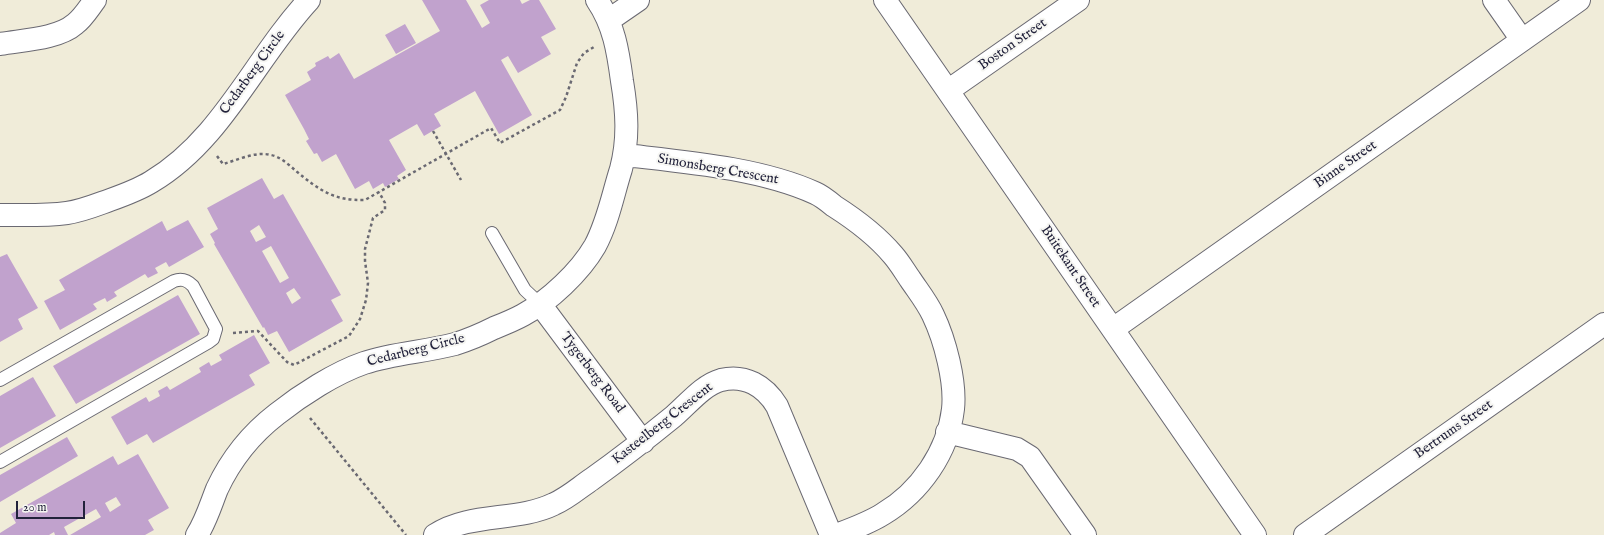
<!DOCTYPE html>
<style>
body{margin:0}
#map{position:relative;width:1604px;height:535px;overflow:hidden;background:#f0ecd9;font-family:"IM FELL English",serif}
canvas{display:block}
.scale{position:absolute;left:16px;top:501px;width:69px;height:18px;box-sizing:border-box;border:2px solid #22223b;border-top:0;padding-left:5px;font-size:12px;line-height:14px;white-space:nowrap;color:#22223b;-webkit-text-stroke:3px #f6f6f2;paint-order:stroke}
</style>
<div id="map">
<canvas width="1604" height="535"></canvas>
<div class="scale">20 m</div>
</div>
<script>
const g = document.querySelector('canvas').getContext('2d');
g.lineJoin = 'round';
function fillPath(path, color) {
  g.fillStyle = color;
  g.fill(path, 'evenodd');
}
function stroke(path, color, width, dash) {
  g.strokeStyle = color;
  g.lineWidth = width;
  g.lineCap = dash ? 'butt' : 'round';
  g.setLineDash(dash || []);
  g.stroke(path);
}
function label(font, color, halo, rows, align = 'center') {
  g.font = font + ' "IM FELL English",serif';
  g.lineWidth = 4;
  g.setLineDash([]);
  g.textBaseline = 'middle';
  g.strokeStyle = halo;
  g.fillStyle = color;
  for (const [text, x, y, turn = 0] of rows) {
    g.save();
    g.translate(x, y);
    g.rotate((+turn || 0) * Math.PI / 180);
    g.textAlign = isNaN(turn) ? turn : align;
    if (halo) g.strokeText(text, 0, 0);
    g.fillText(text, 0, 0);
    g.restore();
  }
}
fillPath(new Path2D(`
 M422 0H466L482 28 490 23 480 5 489 0H520L522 4 530 0H539L556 29 541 37 551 54 518 73 508 56 501 60 532 115 499 134 475 91 434 114 441 126 424 136 417 124 389 140 406 170 397 176 399 179 385 187 383 183 373 189 369 181 355 189 336 154 322 162 317 153 314 154 306 141 309 139 304 129 285 95 311 80 307 72 316 66 315 63 328 56 330 59 339 53 354 79 440 31Z
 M405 24 416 43 396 54 385 35Z
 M262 178 274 199 283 194 341 295 331 300 343 321 289 352 277 331 268 335 264 327 263 328 214 244 215 243 210 234 218 229 207 208ZM259 225 266 237 256 242 250 231ZM271 246 289 278 280 283 262 251ZM294 288 301 298 292 304 286 293Z
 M188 220 204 247 169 267 166 262 155 268 158 273 148 278 145 274 114 292 117 296 107 302 105 298 93 304 97 309 60 330 44 301 65 290 59 280 162 221 167 231Z
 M7 254 38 308 18 319 23 329 0 342V257Z
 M178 295 200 334 76 404 53 366Z
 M254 335 270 363 249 375 255 385 153 443 147 434 127 445 111 417 146 397 149 402 160 396 158 391 167 386 170 390 201 372 199 368 209 362 211 366 222 360 219 355Z
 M33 377 56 416 0 448V396Z
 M67 437 78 456 0 502V475Z
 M138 454 169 508 148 520 154 530 145 535H70L101 517 96 509 64 527 68 535H55L54 532 49 535H0V533L16 523 11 514 113 456 118 465ZM116 497 121 505 110 512 105 503Z`), '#c1a2cd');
const lane = new Path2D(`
 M492 233 525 290 540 304
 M0 380 174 281C182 278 187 280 193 286L216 329 213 339 209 342 0 462`);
const street = new Path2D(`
 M885 0 1255 535
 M1494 0 1522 40
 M609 20 638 0
 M0 44C22 40 58 39 75 24 83 18 89 8 95 0
 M949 90 1078 0
 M625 155C685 162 760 168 815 193 822 196 828 201 834 206 856 220 877 236 893 255 900 263 905 272 910 279 918 291 927 302 933 315 945 340 956 382 953 409 948 452 920 492 883 514 869 523 852 529 836 535
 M0 215C22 215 45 216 67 213 82 211 96 205 110 200 124 195 138 190 151 182 222 140 255 58 309 0
 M540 304 643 442
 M1113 329 1579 0
 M947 432 1017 449 1030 457 1085 535
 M197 535C206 521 211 504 217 489 231 459 251 434 277 414 301 395 335 373 364 363 393 353 425 352 455 344 468 340 482 334 494 328 504 324 514 320 523 315 549 301 580 272 595 246 608 222 613 194 621 169 629 139 627 111 622 81 618 51 614 25 597 0
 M435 535C470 512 517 522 554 504 568 498 580 487 592 479 620 459 647 438 674 416 688 404 703 385 721 380 745 374 765 386 777 406L831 535
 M1305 535 1604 324`);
stroke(lane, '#6a6972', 14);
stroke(street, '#6a6972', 24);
stroke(new Path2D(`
 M433 131 461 180
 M217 156 223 164C238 160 255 151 271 155 281 157 289 165 296 171 319 190 334 201 365 200L491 128 500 143 560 110 566 97 577 63 584 53 594 47
 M233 333 258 331 287 362 294 365 349 336 360 319 366 300 368 283 365 261V249L373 218 385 210V203L379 192
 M310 418 406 535`), '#6a6972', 2.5, [3, 3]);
stroke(lane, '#fff', 12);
stroke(street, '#fff', 22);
label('14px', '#22223b', '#f6f6f2', [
 ["Boston Street",1013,45,-35],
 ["Cedarberg Circle",253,73,-54],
 ["Binne Street",1346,165,-35],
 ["Simonsberg Crescent",718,170,10],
 ["Buitekant Street",1070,267,56],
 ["Cedarberg Circle",416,351,-14],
 ["Tygerberg Road",592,373,53],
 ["Kasteelberg Crescent",663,424,-38],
 ["Bertrums Street",1454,430,-35]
]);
</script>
